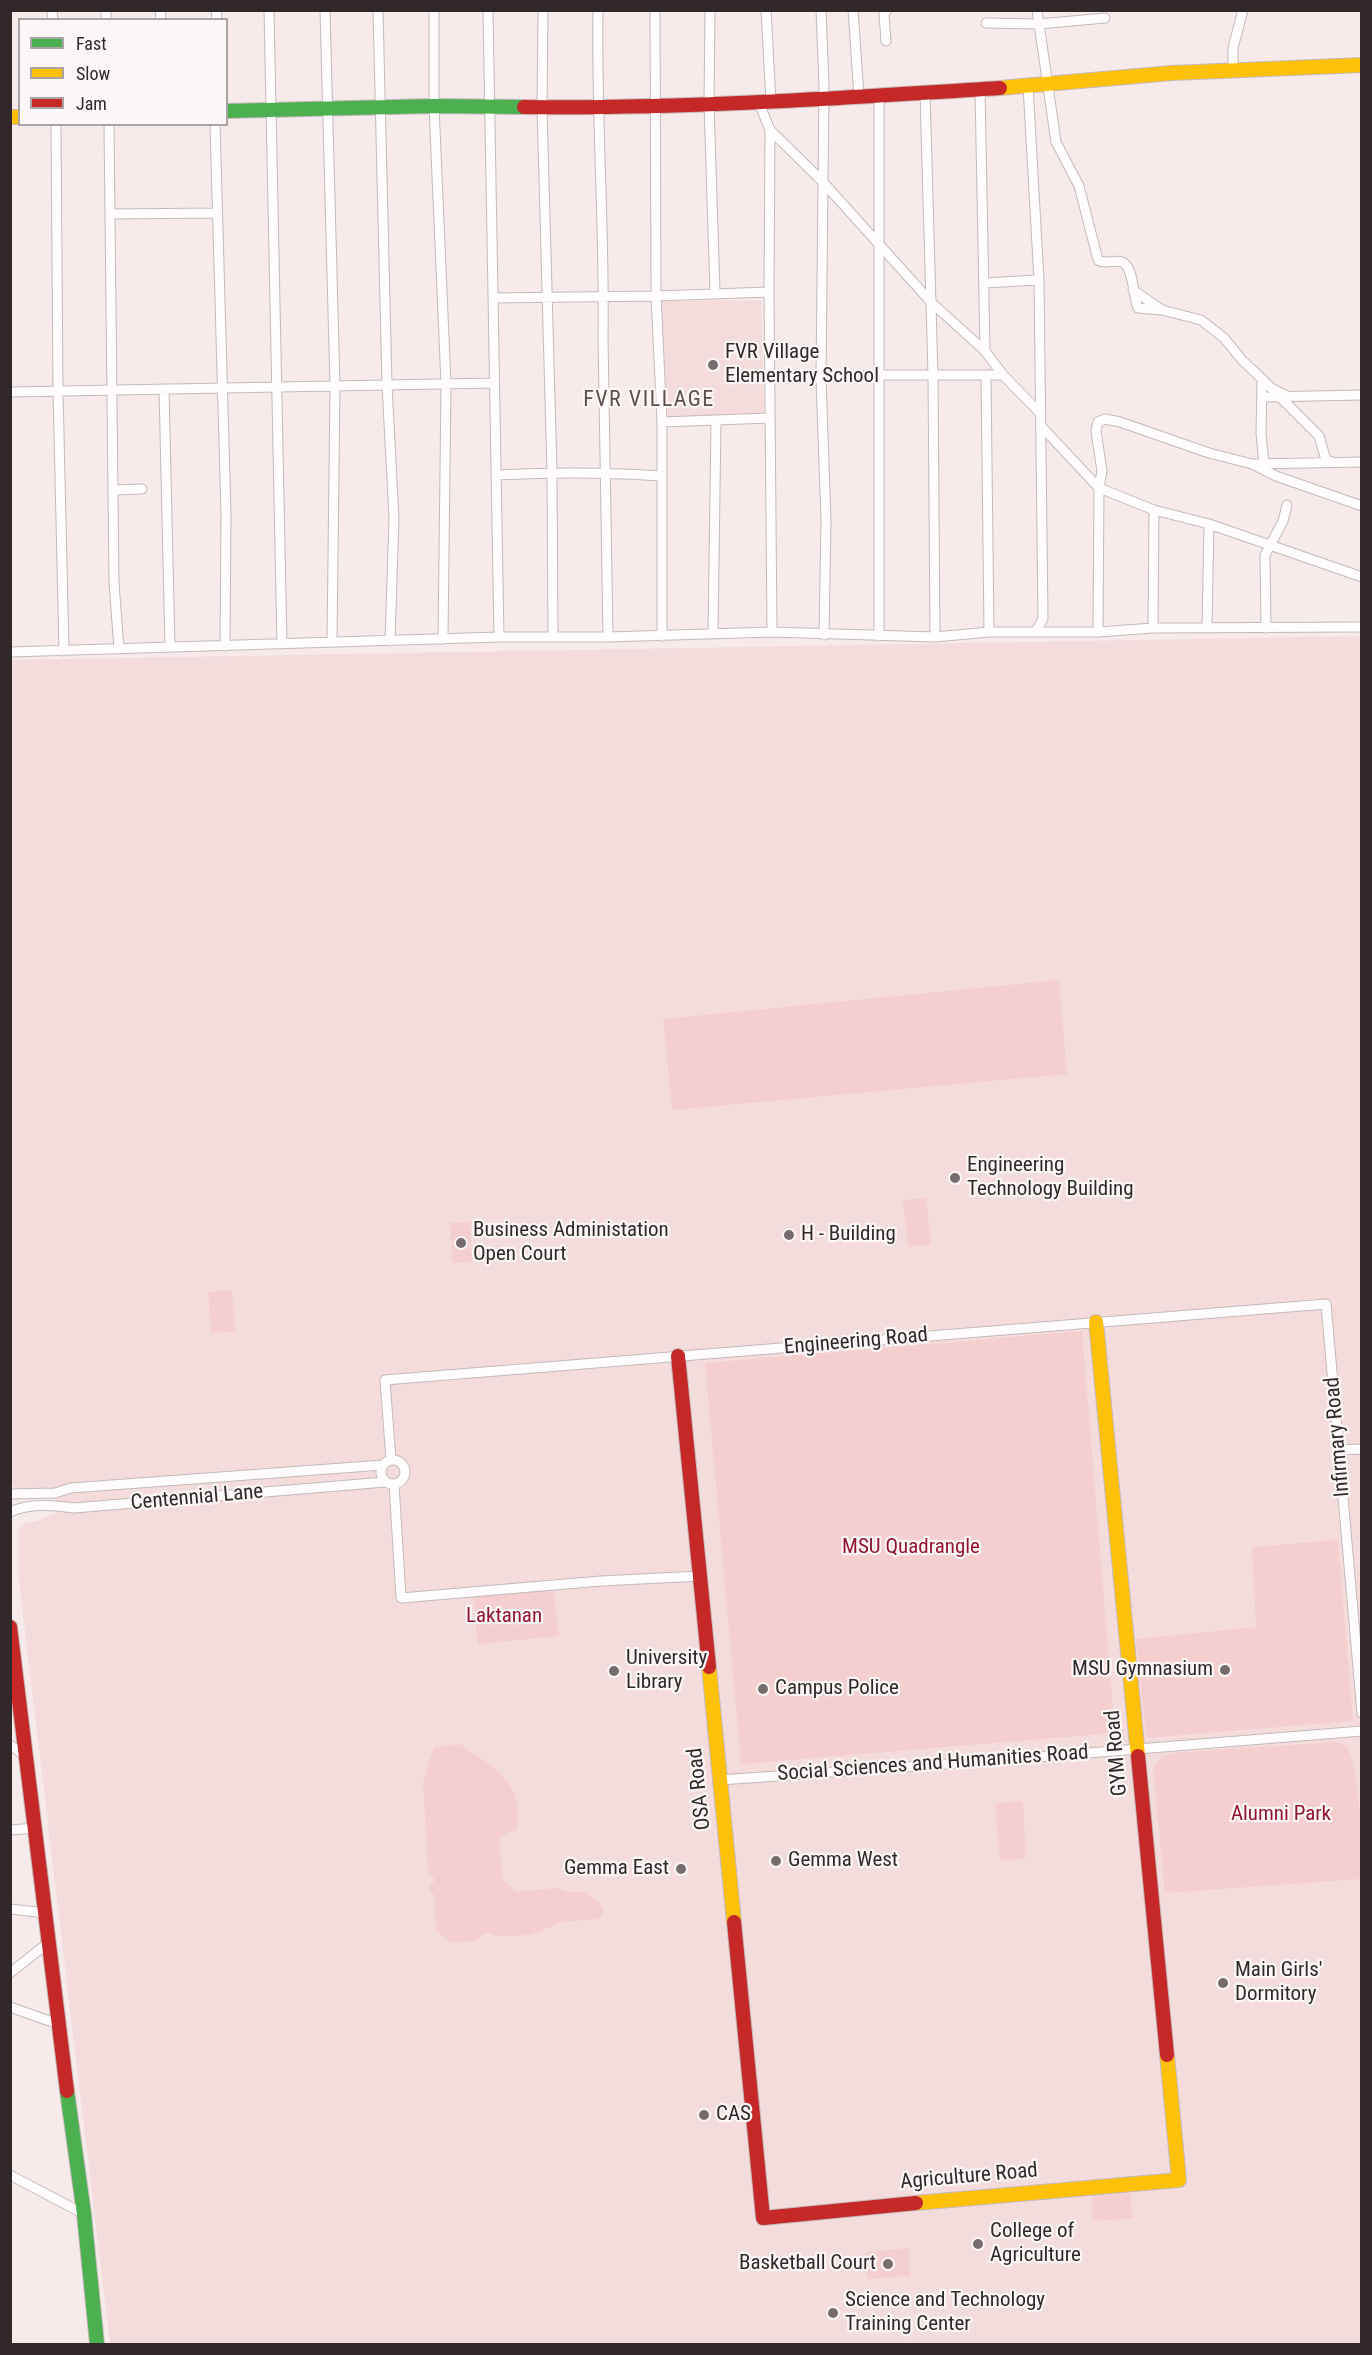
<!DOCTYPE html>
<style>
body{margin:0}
#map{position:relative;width:1372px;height:2355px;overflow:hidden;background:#f7eaea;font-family:"Roboto Condensed",sans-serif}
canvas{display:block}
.frame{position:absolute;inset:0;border:12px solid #312829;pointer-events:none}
.legend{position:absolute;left:18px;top:18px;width:210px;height:108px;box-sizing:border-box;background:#fcf7f7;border:2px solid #aba4a5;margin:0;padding:8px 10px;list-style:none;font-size:18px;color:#312829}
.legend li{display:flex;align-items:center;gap:12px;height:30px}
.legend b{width:30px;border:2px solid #aba4a5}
</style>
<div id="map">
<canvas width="1372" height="2355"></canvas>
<div class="frame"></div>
<ul class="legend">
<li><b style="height:8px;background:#4caf50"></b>Fast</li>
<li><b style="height:8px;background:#ffc107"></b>Slow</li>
<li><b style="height:8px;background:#c62828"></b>Jam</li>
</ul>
</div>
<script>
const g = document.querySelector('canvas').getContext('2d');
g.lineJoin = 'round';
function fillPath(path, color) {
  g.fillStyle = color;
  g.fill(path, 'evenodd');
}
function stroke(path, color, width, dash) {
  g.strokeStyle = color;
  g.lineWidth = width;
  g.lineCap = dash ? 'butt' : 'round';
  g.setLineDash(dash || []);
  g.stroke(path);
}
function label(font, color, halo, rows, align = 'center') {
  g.font = font + ' "Roboto Condensed",sans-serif';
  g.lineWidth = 4.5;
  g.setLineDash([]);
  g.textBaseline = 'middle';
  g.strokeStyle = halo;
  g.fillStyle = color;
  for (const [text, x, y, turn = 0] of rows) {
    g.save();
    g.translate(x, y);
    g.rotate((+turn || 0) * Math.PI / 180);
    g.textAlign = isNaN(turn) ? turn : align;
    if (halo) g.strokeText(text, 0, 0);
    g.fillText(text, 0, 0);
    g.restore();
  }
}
fillPath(new Path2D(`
 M761 300 764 417 665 422 662 301Z
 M1361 636V2344H110L19 1582 18 1530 25 1523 37 1521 56 1513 57 1505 55 1493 15 1489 11 1482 10 660Z`), '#f4dcdd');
fillPath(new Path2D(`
 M1059 980 1067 1074 672 1110 663 1019Z
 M926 1198 931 1244 908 1247 903 1200Z
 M470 1222 472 1262 452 1263 450 1223Z
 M232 1290 235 1332 211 1333 208 1292Z
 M1082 1331 1115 1733 741 1764 705 1363Z
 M1338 1540 1353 1721 1146 1738 1136 1639 1256 1627 1252 1547Z
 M553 1588 559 1636 478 1644 473 1595Z
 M1335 1742 1346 1746C1361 1768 1362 1850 1361 1879L1165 1893 1153 1768C1159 1760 1163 1756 1173 1753Z
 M460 1744C495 1769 525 1781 517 1831H510L499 1838 503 1880 516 1892 557 1888 567 1892H585L600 1904 604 1911 599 1919 562 1922 530 1935 495 1936 492 1933H485L473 1941 452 1943 436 1931 434 1895 430 1890V1884L434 1882V1878L428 1873 423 1781 434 1747Z
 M1023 1801 1026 1858 1000 1861 995 1803Z
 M1130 2192 1133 2218 1093 2221 1091 2195Z
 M909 2248 910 2276 867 2279 866 2252Z`), '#f5ced0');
const street = new Path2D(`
 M106 10V20
 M160 10 161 20
 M216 10 217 20
 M269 10 282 644
 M325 10 335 386 332 642
 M378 10 387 385 394 518 390 641
 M434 10V106L446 384 443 639
 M488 10 499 637
 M543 10 542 108 552 472 553 636
 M598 10C596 119 605 228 603 337L608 637
 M655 10 656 296 662 422V636
 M710 10 709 104 715 292
 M766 10 771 102
 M821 10 824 85 821 378 826 520 824 635
 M853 10 859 96
 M1037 10 1056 142 1079 186 1098 260C1106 265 1114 259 1122 262 1134 266 1133 298 1138 308L1162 310 1201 320 1224 338 1242 360 1262 379 1261 434 1264 464
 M52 11 53 20
 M986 23 1039 24 1105 18
 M886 41 884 14 887 10
 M1233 71V48L1243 10
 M1028 86 1039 280 1043 619 1036 631
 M980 89 985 351
 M925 93 933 375 935 637
 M879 96V636
 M759 103 770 130 769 292 772 632
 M56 124 58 391 64 651
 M109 124 114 583 119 649
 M215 124 226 513 225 646
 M770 130 822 181 931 302 985 351 1003 375 1041 414
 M110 214 217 213
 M984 283 1039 280
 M1133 290 1162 310
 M493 298 656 296 769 292
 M986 376 989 632
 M770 379 881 375H1003
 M1262 379 1271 388 1287 396
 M164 389 170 647
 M10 392 493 383
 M1263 397 1362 395
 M1280 397 1319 436 1326 460 1333 462
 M662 422 770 418
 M1041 426 1099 488 1154 510 1209 524 1362 577
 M1252 464 1276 476 1362 506
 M497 475C552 472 606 472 662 476
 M114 490 142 489
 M1207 627 1209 524
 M1153 628 1154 510
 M1266 628 1265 555 1283 521 1287 505
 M1098 632 1099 488 1102 471 1096 431 1098 422 1105 419 1120 422 1209 453 1252 464 1362 462
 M713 634 716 421
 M10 652 499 637H608L772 632 935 637 989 632H1098L1153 628 1362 627
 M1339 1450 1362 1449
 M381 1472a12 12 0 1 1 24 0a12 12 0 1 1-24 0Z
 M391 1460 385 1380 1326 1304 1362 1713
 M394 1484 401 1598 601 1581 700 1576
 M10 1494 55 1493 71 1488 383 1465
 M10 1512C29 1503 53 1505 74 1508L385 1482
 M10 1745 27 1757
 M720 1780 976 1762 1362 1731
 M10 1830 36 1828
 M10 1909 46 1913
 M10 1973 48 1943
 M10 2007 58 2024
 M10 2175 84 2214`);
const fast = new Path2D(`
 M226 111 434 106 524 107
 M67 2091 84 2214 97 2344`);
const slow = new Path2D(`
 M1000 88 1172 73 1362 65
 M10 117H20
 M1096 1322 1138 1756
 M709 1667 734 1922
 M916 2203 1179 2180 1167 2055`);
const jam = new Path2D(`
 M524 107C683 109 842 98 1000 88
 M678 1356 709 1667
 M10 1627 67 2091
 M1138 1756 1167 2055
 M734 1922 763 2218 916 2203`);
stroke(street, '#c4baba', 11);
stroke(fast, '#c4baba', 16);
stroke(slow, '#c4baba', 16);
stroke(jam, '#c4baba', 16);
stroke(street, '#fefcfc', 9);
stroke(fast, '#4caf50', 14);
stroke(slow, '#ffc107', 14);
stroke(jam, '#c62828', 14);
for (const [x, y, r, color] of [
 [713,365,6,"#766c6d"],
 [955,1178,6,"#766c6d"],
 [789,1235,6,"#766c6d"],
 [461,1243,6,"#766c6d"],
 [1225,1670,6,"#766c6d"],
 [614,1671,6,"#766c6d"],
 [763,1689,6,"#766c6d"],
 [776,1861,6,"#766c6d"],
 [681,1869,6,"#766c6d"],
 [1223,1983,6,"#766c6d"],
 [704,2115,6,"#766c6d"],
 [978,2244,6,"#766c6d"],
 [888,2264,6,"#766c6d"],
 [833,2313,6,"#766c6d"]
]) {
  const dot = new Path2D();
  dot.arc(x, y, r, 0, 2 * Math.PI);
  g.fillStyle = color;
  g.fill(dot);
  stroke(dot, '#fcf7f7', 2);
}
label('21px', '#312829', '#fcf7f7', [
 ["FVR Village",725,353],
 ["Elementary School",725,377],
 ["Engineering",967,1166],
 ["Technology Building",967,1190],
 ["Business Administation",473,1231],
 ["Open Court",473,1255],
 ["H - Building",801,1235],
 ["University",626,1659],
 ["Library",626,1683],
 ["MSU Gymnasium",1213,1670,"right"],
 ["Campus Police",775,1689],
 ["Gemma West",788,1861],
 ["Gemma East",669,1869,"right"],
 ["Main Girls'",1235,1971],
 ["Dormitory",1235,1995],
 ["CAS",716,2115],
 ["College of",990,2232],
 ["Agriculture",990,2256],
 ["Basketball Court",876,2264,"right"],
 ["Science and Technology",845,2301],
 ["Training Center",845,2325]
], 'left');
label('21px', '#312829', '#fcf7f7', [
 ["Engineering Road",856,1342,-5],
 ["Infirmary Road",1338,1437,-95],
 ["Centennial Lane",197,1498,-5],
 ["GYM Road",1117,1753,-95],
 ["Social Sciences and Humanities Road",933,1764,-4],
 ["OSA Road",700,1789,-96],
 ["Agriculture Road",969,2177,-5]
]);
label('21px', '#921530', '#fcf7f7', [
 ["MSU Quadrangle",911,1548],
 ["Laktanan",504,1617],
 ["Alumni Park",1281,1815]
]);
g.letterSpacing = '1.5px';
label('22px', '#5f4d4d', '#fcf7f7', [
 ["FVR VILLAGE",649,400]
]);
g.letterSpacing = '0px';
</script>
